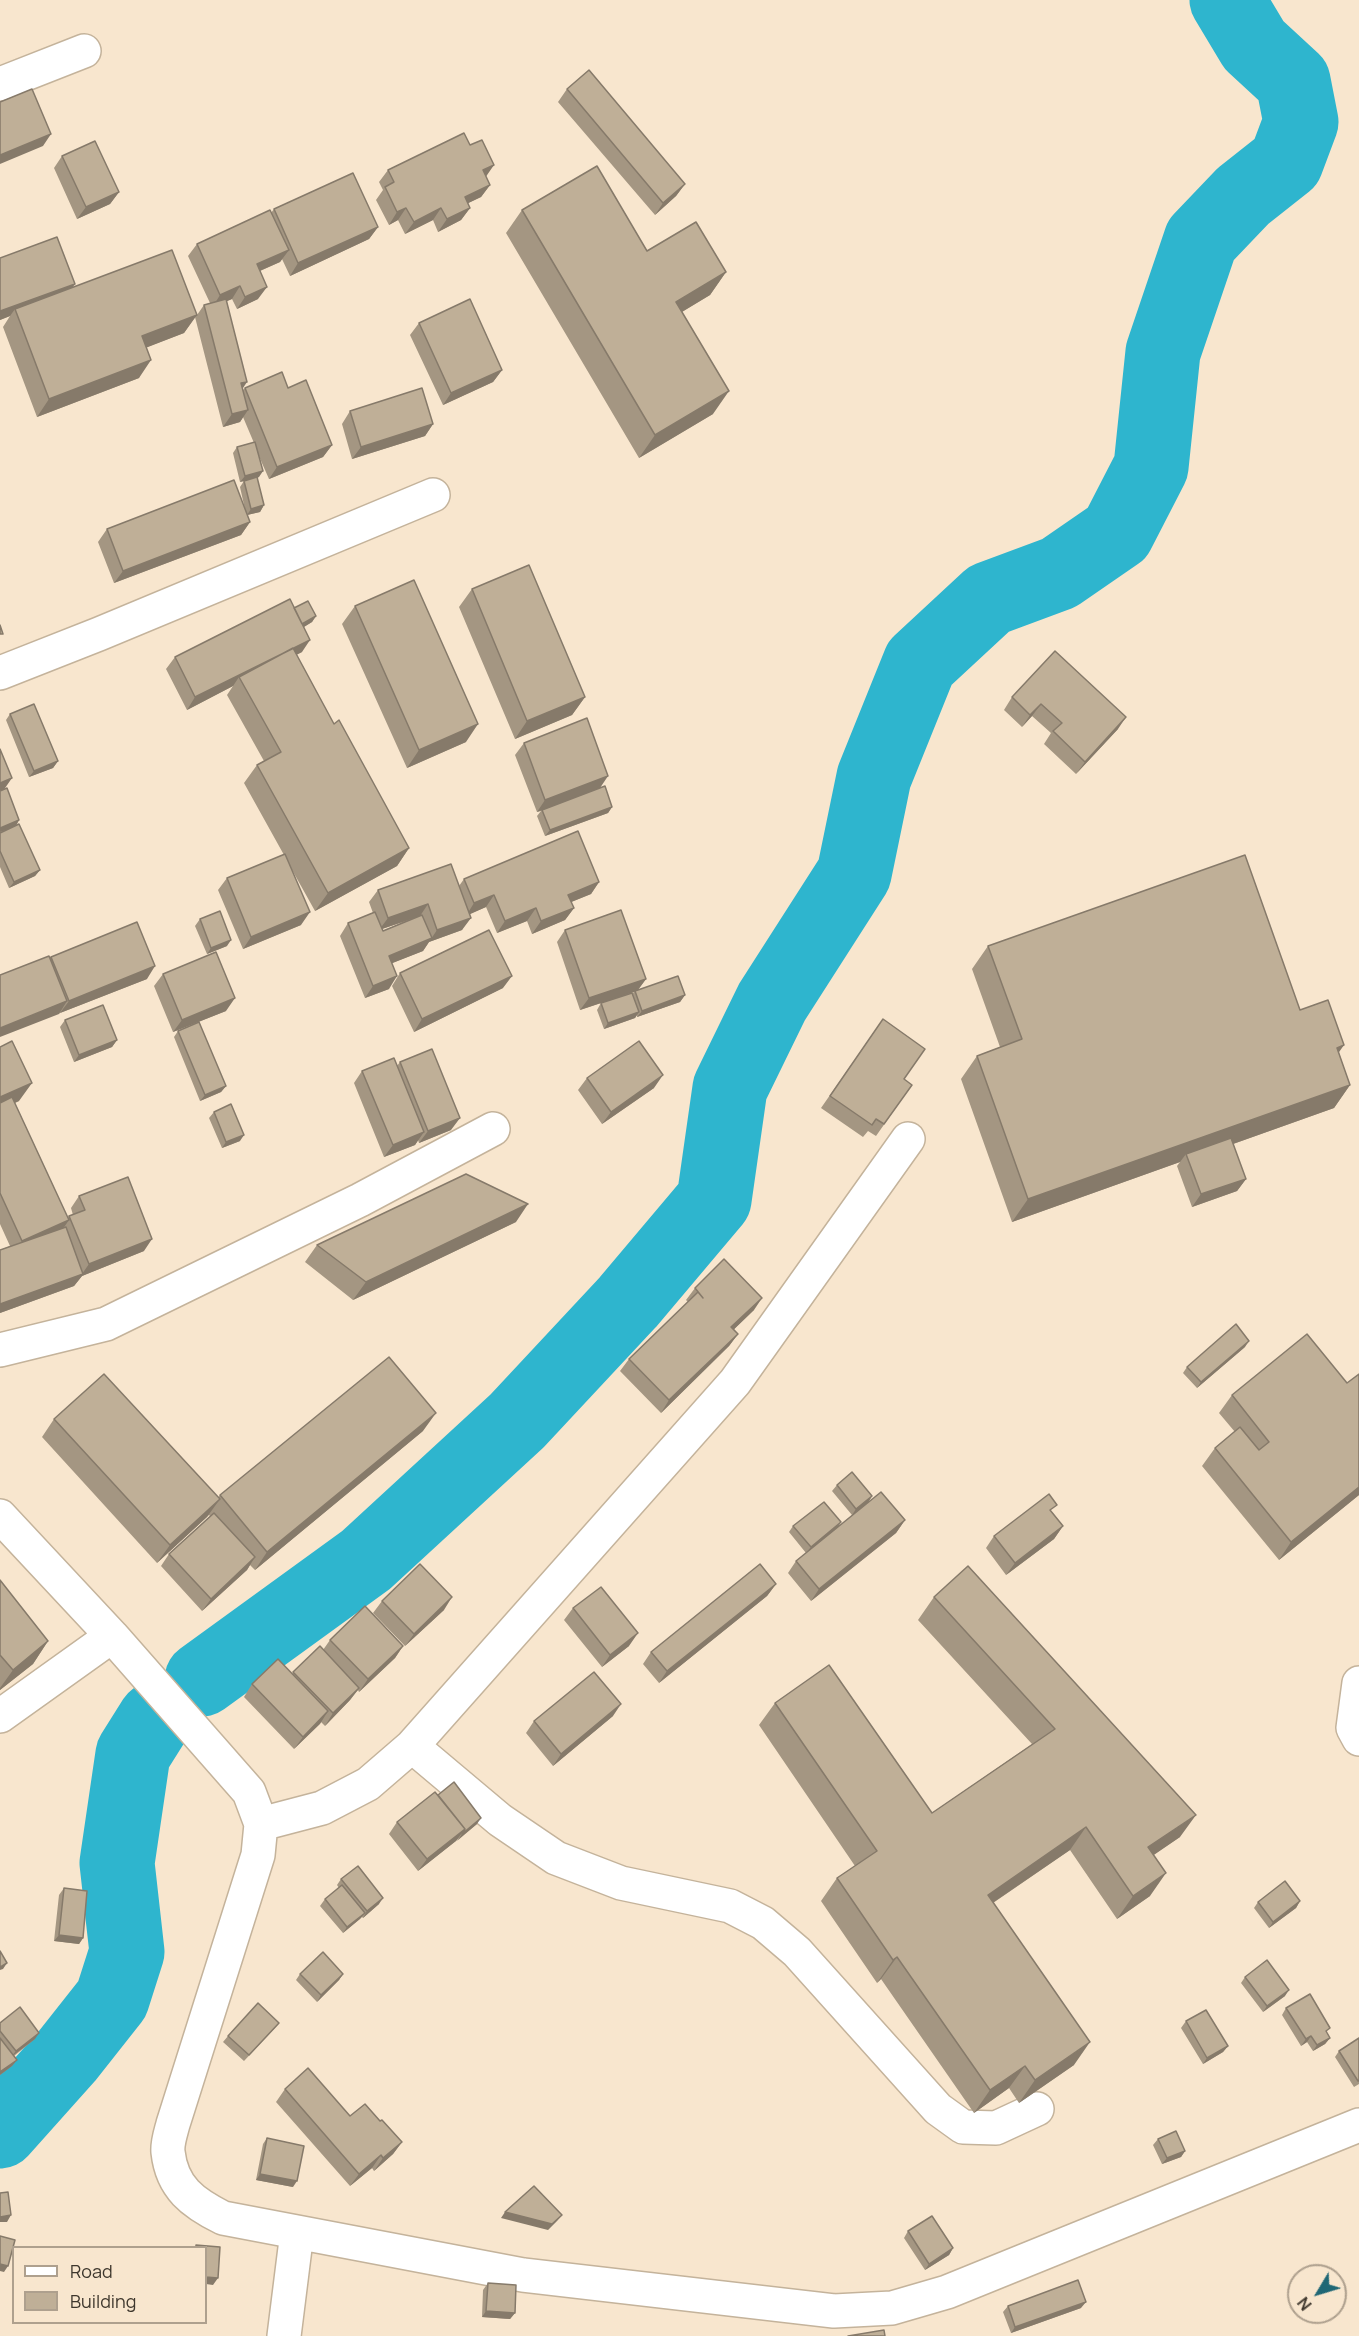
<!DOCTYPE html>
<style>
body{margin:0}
#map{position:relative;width:1359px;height:2336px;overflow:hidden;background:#f8e6ce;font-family:Manrope,sans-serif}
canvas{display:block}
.legend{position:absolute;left:12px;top:2246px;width:195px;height:78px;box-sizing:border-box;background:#f8e6ce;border:2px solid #aea08e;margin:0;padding:8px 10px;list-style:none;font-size:18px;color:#3e372d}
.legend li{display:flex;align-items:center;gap:12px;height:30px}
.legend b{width:30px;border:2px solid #aea08e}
.north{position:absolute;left:1287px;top:2264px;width:60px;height:60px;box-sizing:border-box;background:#f8e6ce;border:2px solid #aea08e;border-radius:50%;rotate:232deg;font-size:16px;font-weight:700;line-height:24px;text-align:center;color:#3e372d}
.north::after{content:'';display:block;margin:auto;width:21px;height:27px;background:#1f6775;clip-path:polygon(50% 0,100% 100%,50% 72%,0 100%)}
</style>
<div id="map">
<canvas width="1359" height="2336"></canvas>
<ul class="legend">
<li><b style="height:8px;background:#fff"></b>Road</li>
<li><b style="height:16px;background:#bfaf97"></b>Building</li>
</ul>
<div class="north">N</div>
</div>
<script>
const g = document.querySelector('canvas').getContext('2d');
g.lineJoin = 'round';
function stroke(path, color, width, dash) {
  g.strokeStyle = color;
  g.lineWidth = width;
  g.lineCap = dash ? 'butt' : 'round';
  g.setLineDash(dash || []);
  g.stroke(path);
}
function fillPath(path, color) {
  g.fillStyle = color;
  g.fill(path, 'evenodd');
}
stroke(new Path2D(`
 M202 1679 366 1560 517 1421 628 1302 714 1200 730 1088 772 1002 854 874 874 777 920 663 989 599 1059 573 1117 533 1151 467 1163 352 1201 240 1243 196 1286 162 1301 122 1293 81 1254 45 1227 0
 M0 2131 67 2056 112 1999 127 1952 117 1863 133 1754 155 1719`), '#2eb5ce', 75);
const minor = new Path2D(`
 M0 84 84 51
 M0 673 99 634 433 495
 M0 1350 106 1324 360 1200 493 1129
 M0 1516 112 1636 249 1792 261 1824 258 1855 173 2124C171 2132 167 2143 168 2152 172 2188 193 2203 223 2218L523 2275 834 2311 892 2308 947 2292 1359 2125
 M1359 1683 1353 1728 1359 1739
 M0 1716 112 1636
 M412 1746 500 1820 556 1858 621 1883 730 1906 763 1923 797 1952 938 2109 963 2127 996 2128 1037 2109
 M261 1824 322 1808 368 1784 412 1746 735 1382 908 1139
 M284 2336 297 2232`);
stroke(minor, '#c4b39b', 36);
stroke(minor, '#fff', 33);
fillPath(new Path2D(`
 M567 89 685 184 676 196 655 215 558 102Z
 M62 156 119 192 110 204 77 219 54 168Z
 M388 170 490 185 481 197 468 203 470 208 461 220 438 232 433 220 405 234 398 220 389 225 376 200 383 190 379 182Z
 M274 209 378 227 369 239 290 276 282 259 280 262 260 271 258 299 237 309 232 299 226 301 243 390 245 388H288L332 445 323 457 269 479 258 454 259 477 257 478 264 505 260 512 247 515 250 522 241 535 114 583 98 542 107 529 246 514 240 487 244 481 240 482 233 453 237 447 254 443 243 417 240 422 223 427 195 317 184 333 147 347 139 378 37 417 3 327 10 316 0 320V258L72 287 197 315 204 305 210 303 188 256 197 244 271 213Z
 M522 210 647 251 726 272 710 295 682 312 713 414 639 458 506 233Z
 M419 323 502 370 493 382 443 405 410 335Z
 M350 411 433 424 425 436 352 459 342 424Z
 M472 589 585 697 572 715 515 739 459 607Z
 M355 606 466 742 407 768 342 624Z
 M294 608 316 616 312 622 304 627 302 652 296 655 334 724 409 848 397 866 315 911 291 868 301 925 243 949 218 890 227 878 284 855 244 783 257 765 264 761 227 695 233 686 187 710 166 669 175 657Z
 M1055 651 1118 729 1076 774 1044 744 1051 733 1032 716 1022 727 1004 710 1012 697Z
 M10 714 58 761 53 768 29 777 6 720Z
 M524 743 600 788 612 807 608 813 545 836 537 816 541 811 537 812 515 755Z
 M4 790 19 820 16 826 40 870 35 876 9 888 0 867V833Z
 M464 879 599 882 591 894 571 902 574 908 565 920 532 934 527 921 497 933 486 907 469 914 462 930 429 942 423 951 392 963 389 989 365 998 340 936 348 923 373 913 369 902 378 890 459 886ZM403 922 383 931 382 929Z
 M200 919 227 946 207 954 195 926Z
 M565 930 646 979 638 990 685 995 680 1002 637 1017V1015L635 1018 604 1029 597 1010 601 1003 632 994 634 992 580 1010 557 942Z
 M988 946 1300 1010 1339 1053 1350 1085 1334 1108 1233 1144 1246 1179 1237 1191 1192 1207 1177 1166 1180 1162 1012 1222 961 1079 977 1056 1000 1047 972 969Z
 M51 957 147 979 60 1013V1012L59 1014 50 958Z
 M400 973 503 988 414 1032 392 986Z
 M163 974 226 1011 173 1032 154 986Z
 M883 1019 904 1079 912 1085 876 1136 868 1131 863 1137 821 1108Z
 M65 1020 117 1040 112 1047 74 1062 60 1027Z
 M178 1031 226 1086 221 1092 200 1101 174 1037Z
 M0 1047 19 1101 15 1103 68 1218 69 1216 73 1215 71 1208 79 1196 144 1251 82 1276 74 1286 0 1313V1250L10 1246 0 1224Z
 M400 1062 451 1130 419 1143 418 1140 415 1145 384 1157 354 1083 362 1071 397 1066Z
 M587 1078 654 1088 602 1124 578 1090Z
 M214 1112 240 1141 222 1148 209 1118Z
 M516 1222 353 1300 305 1262 317 1245Z
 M695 1288 754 1310 734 1329 738 1334 729 1346 661 1413 620 1371 629 1359 688 1302 686 1300Z
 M1245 1347 1197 1388 1183 1373 1187 1367Z
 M1347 1383 1359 1495 1279 1560 1202 1466 1215 1448 1235 1432 1219 1413 1232 1395Z
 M54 1419 218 1498 220 1495 423 1431 255 1570 250 1565 247 1570 202 1611 161 1566 169 1554 210 1516 209 1515 157 1563 42 1437Z
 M837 1485 872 1496 868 1502 905 1520 896 1533 811 1601 788 1573 796 1561 806 1553 789 1532 793 1526 838 1527 852 1515 832 1491Z
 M1052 1512 1063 1526 1054 1539 1006 1575 986 1548 994 1536Z
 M0 1580 48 1641 33 1664 0 1690Z
 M776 1584 767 1596 659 1683 643 1664 651 1652Z
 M934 1597 1180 1837 1153 1855 1150 1896 1117 1919 1070 1850 993 1903 1074 2065 1019 2103 1009 2088 974 2113 881 1979 877 1983 821 1901 837 1878 855 1866 759 1725 775 1703 932 1813 1032 1744 918 1620Z
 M382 1601 444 1610 405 1646 373 1613Z
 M573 1608 629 1646 602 1667 564 1620Z
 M330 1640 403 1646 395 1658 359 1692 358 1690 350 1700 325 1726 321 1722 294 1749 244 1697 252 1684 292 1674 323 1650Z
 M613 1716 553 1766 526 1733 534 1721Z
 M438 1795 477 1824 418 1871 389 1834 397 1822Z
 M341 1879 379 1904 363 1918 362 1917 343 1933 320 1906 325 1899 339 1888 337 1885Z
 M64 1888 83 1938 79 1944 54 1941 59 1895Z
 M1300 1901 1296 1908 1269 1928 1254 1908 1258 1902Z
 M300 1974H343L339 1980 317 2002 296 1980Z
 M1245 1977 1285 1996 1263 2012 1241 1983Z
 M1286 2008 1327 2033 1330 2038 1325 2044 1313 2051 1307 2042 1301 2046 1282 2015Z
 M1186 2021 1228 2046 1223 2052 1203 2064 1181 2028Z
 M0 2023 35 2039 14 2056 17 2060 12 2066 0 2075Z
 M279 2023 274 2029 244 2061 223 2042 228 2036Z
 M1359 2038V2084L1354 2087 1335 2057 1339 2051Z
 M285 2089 350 2116 380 2121 402 2142 393 2154 374 2171 372 2168 350 2186 276 2102Z
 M267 2138 293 2187 256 2180 263 2144Z
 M1158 2139 1185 2151 1181 2157 1162 2164 1153 2145Z
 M908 2231 953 2248 949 2255 925 2270 904 2238Z
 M488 2283 515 2313 510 2319 482 2317 483 2290Z
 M1008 2306 1081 2308 1011 2333 1003 2312Z`), '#a49682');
fillPath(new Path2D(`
 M51 134 43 146 0 164V155Z
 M494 165 485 178 483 170Z
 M685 184 676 196 655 215 663 203Z
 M490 185 481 197 456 209 465 197Z
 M119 192 110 204 77 219 86 207Z
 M406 208 398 220 389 225 397 212Z
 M441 208 433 220 405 234 414 222Z
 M470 208 461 220 438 232 447 219Z
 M378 227 369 239 290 276 298 263Z
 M289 250 280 262 248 276 257 264Z
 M726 272 710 295 660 325 676 302Z
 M75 284 66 296 15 309 10 316 0 320V311Z
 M240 286 232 299 212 308 220 295Z
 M267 287 258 299 237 309 245 297Z
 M197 315 184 333 130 354 142 336Z
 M151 360 139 378 37 417 49 399Z
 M502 370 493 382 443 405 451 393Z
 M247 382 239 394 241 383Z
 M729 391 713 414 639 458 655 435Z
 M248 410 240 422 223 427 232 414Z
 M433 424 425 436 352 459 361 447Z
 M332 445 323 457 269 479 277 467Z
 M263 471 259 477 240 482 245 476Z
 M264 505 260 512 247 515 251 509Z
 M250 522 241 535 114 583 123 571Z
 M316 616 312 622 297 631 302 625Z
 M310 640 302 652 242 682 239 677 233 686 187 710 195 697Z
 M585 697 572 715 515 739 527 721Z
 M1041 704 1032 716 1022 727 1030 715Z
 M1126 717 1118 729 1076 774 1085 762Z
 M478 724 466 742 407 768 419 750Z
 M58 761 53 768 29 777 34 771Z
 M608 776 600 788 537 812 545 800Z
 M12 778 3 791 0 792V783Z
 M612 807 608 813 545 836 550 830Z
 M19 820 15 827 0 832V828Z
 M409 848 397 866 315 911 328 893Z
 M40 870 35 876 9 888 14 882Z
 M599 882 591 894 559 907 568 895Z
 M494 895 486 907 466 916 474 903Z
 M428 904 420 916 379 930 388 918Z
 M536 908 527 921 497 933 505 921Z
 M574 908 565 920 532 934 541 921Z
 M310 912 301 925 243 949 251 937Z
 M471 918 462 930 429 942 423 951 380 968 389 956 431 939 437 930Z
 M231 940 227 946 207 954 211 948Z
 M155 966 147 979 60 1013 69 1001Z
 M397 976 389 989 365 998 373 986Z
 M512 976 503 988 414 1032 422 1019Z
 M646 979 637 991 580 1010 589 998Z
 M685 995 680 1002 637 1017 642 1011Z
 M235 998 226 1011 173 1032 182 1020Z
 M67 1001 59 1014 0 1037V1028Z
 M639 1012 635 1018 604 1029 608 1023Z
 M117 1040 112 1047 74 1062 79 1055Z
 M1344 1045 1328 1068 1337 1048Z
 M663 1075 654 1088 602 1124 611 1112Z
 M32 1083 19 1101 0 1109V1097Z
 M1350 1085 1334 1108 1188 1160 1186 1154 1180 1162 1012 1222 1028 1199Z
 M226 1086 221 1092 200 1101 205 1095Z
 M460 1118 451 1130 419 1143 428 1131Z
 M424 1132 415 1145 384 1157 393 1145Z
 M244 1135 240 1141 222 1148 226 1142Z
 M1246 1179 1237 1191 1192 1207 1201 1194Z
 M528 1204 516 1222 353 1300 366 1282Z
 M69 1220 60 1233 14 1254 22 1241Z
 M152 1239 144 1251 82 1276 74 1286 0 1313V1304L82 1274 89 1264Z
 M762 1298 754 1310 723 1340 731 1327Z
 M738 1334 729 1346 661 1413 669 1400Z
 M1249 1341 1245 1347 1197 1388 1201 1382Z
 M436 1413 423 1431 255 1570 267 1552Z
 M1359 1487V1495L1279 1560 1291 1542Z
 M872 1496 868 1503 852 1515 856 1509Z
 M220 1499 207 1517 157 1563 170 1545Z
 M905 1520 896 1533 811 1601 819 1589Z
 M841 1522 837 1529 806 1553 811 1547Z
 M1063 1526 1054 1539 1006 1575 1015 1563Z
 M255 1557 247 1570 202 1611 211 1599Z
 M776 1584 767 1596 659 1683 667 1671Z
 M452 1597 444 1610 405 1646 414 1634Z
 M638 1633 629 1646 602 1667 610 1655Z
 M48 1641 33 1664 0 1690V1688L13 1670Z
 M403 1646 395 1658 359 1692 368 1679Z
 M359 1688 350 1700 325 1726 333 1713Z
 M621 1704 613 1716 553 1766 561 1754Z
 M328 1711 320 1724 294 1749 303 1737Z
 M1196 1815 1180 1837 1132 1870 1148 1847Z
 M481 1818 477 1824 457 1841 462 1834Z
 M1086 1827 1070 1850 972 1917 988 1895Z
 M465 1829 456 1841 418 1871 427 1859Z
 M1166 1873 1150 1896 1117 1919 1133 1896Z
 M383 1898 379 1904 363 1918 367 1911Z
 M1300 1901 1296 1908 1269 1928 1273 1922Z
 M365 1913 360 1919 343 1933 347 1927Z
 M59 1935 83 1938 79 1944 54 1941Z
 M897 1957 881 1979 877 1983 893 1960Z
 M7 1963 3 1969 0 1970V1967Z
 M343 1974 339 1980 317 2002 321 1995Z
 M1289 1990 1285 1996 1263 2012 1267 2006Z
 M39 2033 35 2039 11 2057 16 2051Z
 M1311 2036 1307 2042 1301 2046 1306 2039Z
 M1330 2038 1325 2044 1313 2051 1317 2045Z
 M1090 2042 1074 2065 1019 2103 1035 2080Z
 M1228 2046 1223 2052 1203 2064 1207 2058Z
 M17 2060 12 2066 0 2075V2072Z
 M1025 2066 1009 2088 974 2113 990 2090Z
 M402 2142 393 2154 374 2171 383 2158Z
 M1185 2151 1181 2157 1162 2164 1167 2158Z
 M381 2155 372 2168 350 2186 359 2174Z
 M260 2174 297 2181 293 2187 256 2180Z
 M505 2212 562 2215 557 2221 548 2230 501 2218Z
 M11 2215 7 2222H0V2217Z
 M953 2248 949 2255 925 2270 929 2264Z
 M0 2264 8 2266 4 2272 0 2271Z
 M206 2277 218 2278 213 2285 206 2284Z
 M1086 2302 1081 2308 1011 2333 1015 2327Z
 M486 2311 515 2313 510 2319 482 2317Z`), '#867a6a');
const building = new Path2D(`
 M589 70 685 184 663 203 567 89Z
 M32 89 51 134 0 155V102Z
 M464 133 470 145 482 140 494 165 483 170 490 185 465 197 470 208 447 219 441 208 414 222 406 208 397 212 385 187 394 182 388 170Z
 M95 141 119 192 86 207 62 156Z
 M597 166 647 251 696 222 726 272 676 302 729 391 655 435 522 210Z
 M353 173 378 227 298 263 274 209Z
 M270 210 289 250 257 264 267 287 245 297 240 286 220 295 197 244Z
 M57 237 75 284 0 311V258Z
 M172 250 197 315 142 336 151 360 49 399 15 309Z
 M226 299 247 382 241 383 248 410 232 414 204 305Z
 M470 299 502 370 451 393 419 323Z
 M282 372 288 388 306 380 332 445 277 467 245 388Z
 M422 388 433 424 361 447 350 411Z
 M255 442 263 471 245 476 237 447Z
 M257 477 264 505 251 509 244 481Z
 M234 480 250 522 123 571 107 529Z
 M529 565 585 697 527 721 472 589Z
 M414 580 478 724 419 750 355 606Z
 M290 599 310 640 195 697 175 657Z
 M308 601 316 616 302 624 294 608Z
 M0 625 3 634H0Z
 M293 648 334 724 339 720 409 848 328 893 257 765 281 752 239 677Z
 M1055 651 1126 717 1085 762 1053 731 1062 723 1041 704 1030 715 1012 697Z
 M34 704 58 761 34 771 10 714Z
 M587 718 608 776 545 800 524 743Z
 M0 749 12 778 0 783Z
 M605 786 612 807 550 830 542 810Z
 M7 788 19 820 0 828V791Z
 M19 824 40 870 14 882 0 851V833Z
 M578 831 599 882 568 895 574 908 541 921 536 908 505 921 494 895 474 903 464 879Z
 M285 854 310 912 251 937 227 878Z
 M1245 855 1300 1010 1328 1000 1344 1045 1337 1048 1350 1085 1028 1199 977 1056 1022 1039 988 946Z
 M451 864 471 918 437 930 428 904 388 918 378 890Z
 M621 910 646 979 589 998 565 930Z
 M220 911 231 940 211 948 200 919Z
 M375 912 383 931 422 915 432 938 389 956 397 976 373 986 348 923Z
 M137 922 155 966 69 1001 51 957Z
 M489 930 512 976 422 1019 400 973Z
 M216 952 235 998 182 1020 163 974Z
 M49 956 67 1001 0 1028V975Z
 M678 976 685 995 642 1011 635 991Z
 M632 993 639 1012 608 1023 601 1003Z
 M103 1005 117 1040 79 1055 65 1020Z
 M883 1019 925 1049 904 1079 912 1085 884 1124 876 1119 872 1125 830 1096Z
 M199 1022 226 1086 205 1095 178 1031Z
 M12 1041 32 1083 0 1097V1047Z
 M639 1041 663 1075 611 1112 587 1078Z
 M432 1049 460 1118 428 1131 400 1062Z
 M394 1058 424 1132 393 1145 362 1071Z
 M12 1097 69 1220 22 1241 0 1193V1103Z
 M231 1104 244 1135 226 1142 214 1112Z
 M1231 1138 1246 1179 1201 1194 1186 1154Z
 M466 1174 528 1204 366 1282 317 1245Z
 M128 1177 152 1239 89 1264 69 1216 85 1210 79 1196Z
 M66 1227 83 1274 0 1304V1250Z
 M724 1259 762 1298 731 1327 738 1334 669 1400 629 1359 698 1292 703 1298 695 1288Z
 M1236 1324 1249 1341 1201 1382 1187 1367Z
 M1307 1334 1347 1383 1359 1374V1487L1291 1542 1215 1448 1240 1427 1259 1450 1269 1442 1232 1395Z
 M389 1357 436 1413 267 1552 220 1495Z
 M104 1374 220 1499 170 1545 54 1419Z
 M852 1472 872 1496 856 1509 837 1485Z
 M881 1492 905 1520 819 1589 796 1561Z
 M1049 1494 1057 1505 1050 1510 1063 1526 1015 1563 994 1536Z
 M824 1502 841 1522 811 1547 793 1526Z
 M214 1513 255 1557 211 1599 169 1554Z
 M420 1564 452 1597 414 1634 382 1601Z
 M760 1564 776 1584 667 1671 651 1652Z
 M968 1566 1196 1815 1148 1847 1166 1873 1133 1896 1086 1827 988 1895 1090 2042 1035 2080 1025 2066 990 2090 897 1957 893 1960 837 1878 877 1851 775 1703 829 1665 932 1813 1055 1729 934 1597Z
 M0 1580 48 1641 13 1670 0 1655Z
 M601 1587 638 1633 610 1655 573 1608Z
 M365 1606 403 1646 368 1679 330 1640Z
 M320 1646 359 1688 333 1713 293 1672Z
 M278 1659 328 1711 303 1737 252 1684Z
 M594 1672 621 1704 561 1754 534 1721Z
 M454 1782 481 1818 462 1834 465 1829 438 1795Z
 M435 1792 465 1829 427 1859 397 1822Z
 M358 1866 383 1898 367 1911 341 1879Z
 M1285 1881 1300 1901 1273 1922 1258 1902Z
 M342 1885 365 1913 347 1927 325 1899Z
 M64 1888 87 1891 83 1938 59 1935Z
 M0 1951 7 1963 0 1967Z
 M323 1952 343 1974 321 1995 300 1974Z
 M1267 1960 1289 1990 1267 2006 1245 1977Z
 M1310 1994 1330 2028 1326 2031 1330 2038 1317 2045 1311 2036 1306 2039 1286 2008Z
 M258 2003 279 2023 249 2055 228 2036Z
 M20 2007 39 2033 16 2051 0 2031V2023Z
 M1206 2010 1228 2046 1207 2058 1186 2021Z
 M0 2038 17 2060 0 2072Z
 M1359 2038V2081H1358L1339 2051Z
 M308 2068 350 2116 365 2104 380 2121 382 2120 402 2142 383 2158 381 2155 359 2174 285 2089Z
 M1176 2131 1185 2151 1167 2158 1158 2139Z
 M267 2138 304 2146 297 2181 260 2174Z
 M534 2186 562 2215 552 2224 505 2212Z
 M8 2192 11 2215 0 2217V2193Z
 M932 2216 953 2248 929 2264 908 2231Z
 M0 2236 15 2240 8 2266 0 2264Z
 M196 2245 220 2247 218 2278 206 2277V2247H196Z
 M1078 2280 1086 2302 1015 2327 1008 2306Z
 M488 2283 516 2285 515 2313 486 2311Z
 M884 2330 885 2336H848Z`);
fillPath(building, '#bfaf97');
stroke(building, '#867a6a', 1.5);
</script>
